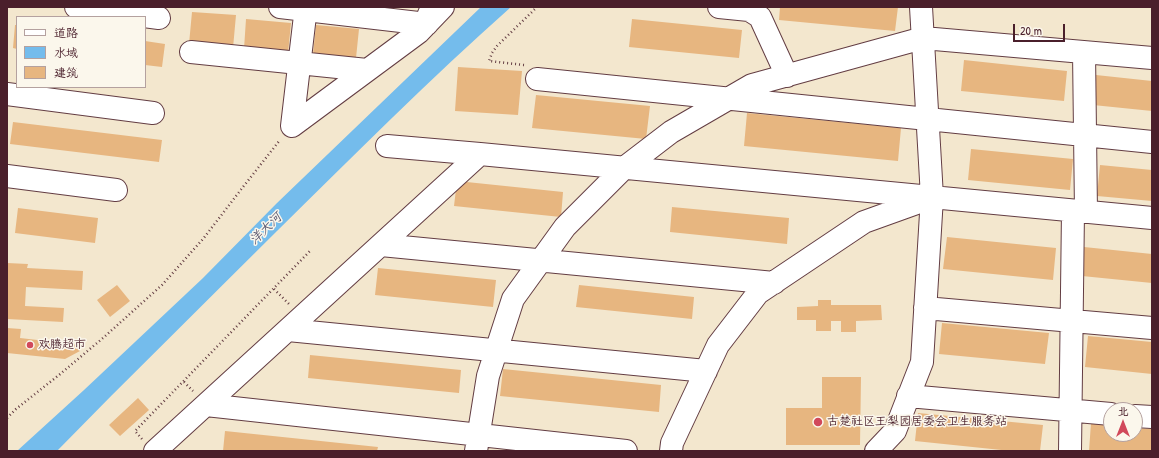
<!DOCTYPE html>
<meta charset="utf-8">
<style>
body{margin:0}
#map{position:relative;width:1159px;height:458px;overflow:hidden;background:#f3e7ce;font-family:"Patrick Hand","LXGW WenKai TC",sans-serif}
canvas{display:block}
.frame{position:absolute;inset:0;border:8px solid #4a1f2b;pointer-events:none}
.legend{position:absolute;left:16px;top:16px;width:130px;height:72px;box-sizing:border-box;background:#fbf7ec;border:1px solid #b4a19f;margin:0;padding:5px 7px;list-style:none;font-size:12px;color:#4a1f2b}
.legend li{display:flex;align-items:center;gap:8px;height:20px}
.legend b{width:20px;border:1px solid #b4a19f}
.north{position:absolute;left:1103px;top:402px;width:40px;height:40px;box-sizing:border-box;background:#fbf7ec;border:1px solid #b4a19f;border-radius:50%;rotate:0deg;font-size:11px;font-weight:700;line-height:16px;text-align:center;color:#4a1f2b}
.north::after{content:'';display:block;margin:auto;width:14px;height:18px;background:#d1495b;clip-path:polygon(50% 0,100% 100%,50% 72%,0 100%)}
.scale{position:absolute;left:1013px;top:24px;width:52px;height:18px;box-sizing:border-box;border:2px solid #4a1f2b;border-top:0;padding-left:5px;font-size:12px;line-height:14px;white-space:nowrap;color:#4a1f2b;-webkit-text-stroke:3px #fbf7ec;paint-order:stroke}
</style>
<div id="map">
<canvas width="1159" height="458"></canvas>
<div class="frame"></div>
<ul class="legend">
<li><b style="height:5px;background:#fff"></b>道路</li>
<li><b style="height:11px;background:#74bcec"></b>水域</li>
<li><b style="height:11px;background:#e7b680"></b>建筑</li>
</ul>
<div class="north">北</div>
<div class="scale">20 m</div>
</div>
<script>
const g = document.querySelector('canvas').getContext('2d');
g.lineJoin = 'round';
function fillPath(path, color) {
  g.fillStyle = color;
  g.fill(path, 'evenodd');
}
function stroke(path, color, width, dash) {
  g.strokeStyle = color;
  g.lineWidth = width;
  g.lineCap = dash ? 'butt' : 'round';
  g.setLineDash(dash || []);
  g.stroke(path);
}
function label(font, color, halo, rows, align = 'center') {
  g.font = font + ' "Patrick Hand","LXGW WenKai TC",sans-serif';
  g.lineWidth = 3;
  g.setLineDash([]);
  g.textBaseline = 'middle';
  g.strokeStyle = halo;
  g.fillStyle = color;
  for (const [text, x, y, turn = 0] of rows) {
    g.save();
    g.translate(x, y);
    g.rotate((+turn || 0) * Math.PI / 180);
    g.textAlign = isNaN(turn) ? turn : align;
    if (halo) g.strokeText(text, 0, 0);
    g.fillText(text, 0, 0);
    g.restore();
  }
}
fillPath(new Path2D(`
 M481 7H511C430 79 353 156 276 232 203 305 129 377 57 451H17L84 390 203 278 277 203Z`), '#74bcec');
fillPath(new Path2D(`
 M780 7H898L895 31 779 20Z
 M192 12 236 15 233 48 189 44Z
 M246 19 291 23 288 53 244 49Z
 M632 19 742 30 739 58 629 47Z
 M15 25H17V49L13 48Z
 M316 25 359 29 356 58 313 54Z
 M145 41 165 44 162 67 145 65Z
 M964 60 1067 71 1064 101 961 91Z
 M458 67 522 71 518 115 455 111Z
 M1096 75 1152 81V111L1093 105Z
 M536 95 650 106 646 139 532 128Z
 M747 113 901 128 898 161 744 146Z
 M13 122 162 140 159 162 10 144Z
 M971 149 1073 159 1070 190 968 180Z
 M1100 165 1152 170V201L1097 196Z
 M457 181 563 192 561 217 454 206Z
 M672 207 789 218 787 244 670 232Z
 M18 208 98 218 95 243 15 233Z
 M947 237 1056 248 1053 280 943 269Z
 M1084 247 1152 254V283L1082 276Z
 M7 263 28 264 27 268 83 271 82 290 26 287 25 306 64 308 63 322 7 319Z
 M378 268 496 280 493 307 375 295Z
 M117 285 130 301 110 317 97 300Z
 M579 285 694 297 692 319 576 307Z
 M818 300H831V305H881L882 320 856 321V332H841V321H831V331H816V320H797V307L818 306Z
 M942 323 1049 333 1045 364 939 354Z
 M7 328 21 329 20 338 81 345 80 351 65 359 7 353Z
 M1088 336 1152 342V374L1085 367Z
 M310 355 461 370 459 393 308 378Z
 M503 369 661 385 659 412 500 396Z
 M822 377H861L860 445H786V408H822Z
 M138 398 149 410 120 436 109 425Z
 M918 413 1043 425 1040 451H1011L915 441Z
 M1091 423 1111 425V434H1135V428L1152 429V451H1089Z
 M225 431 378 447 377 451H223Z`), '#e7b680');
const minor = new Path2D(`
 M76 7 159 18
 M280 7 427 24 429 14
 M306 7 292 126 419 32 443 7
 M719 7 749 10 760 17 787 76
 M191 52 367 70
 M1084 52 1086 212
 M537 79 1152 142
 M7 94 153 113
 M387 146 480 154
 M7 176 116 190
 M381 245 774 283
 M925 308 1152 328
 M288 330 706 371
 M908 396 1111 414
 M206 405 626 451
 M1135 416 1152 417
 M155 451 480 154 1152 218
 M476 451 488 376 513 299 565 227 624 168 671 132 752 85 923 38 1152 58
 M671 451 672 443 718 345 758 293 864 222 928 199
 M876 451 895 431 922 362 932 197 921 7
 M1070 451 1073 211`);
stroke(minor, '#633d43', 24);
stroke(new Path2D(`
 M524 65 489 61 492 53 497 46 537 7
 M274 289 289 304
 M184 382 193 391
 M7 418 16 409 59 375 103 338 162 285 203 239 243 187 280 140
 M142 439 135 431 310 251`), '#633d43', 2.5, [1, 3]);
stroke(minor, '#fff', 22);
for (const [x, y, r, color] of [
 [30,345,4,"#d1495b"],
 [818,422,5,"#d1495b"]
]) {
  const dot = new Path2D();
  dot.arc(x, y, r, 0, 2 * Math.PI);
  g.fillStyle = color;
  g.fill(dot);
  stroke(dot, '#fbf7ec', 1.5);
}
label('12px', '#4a1f2b', '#fbf7ec', [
 ["欢腾超市",38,345],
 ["古楚社区王梨园居委会卫生服务站",827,422]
], 'left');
label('italic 13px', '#59566f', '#fbf7ec', [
 ["洋大河",266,229,-44]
]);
</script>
